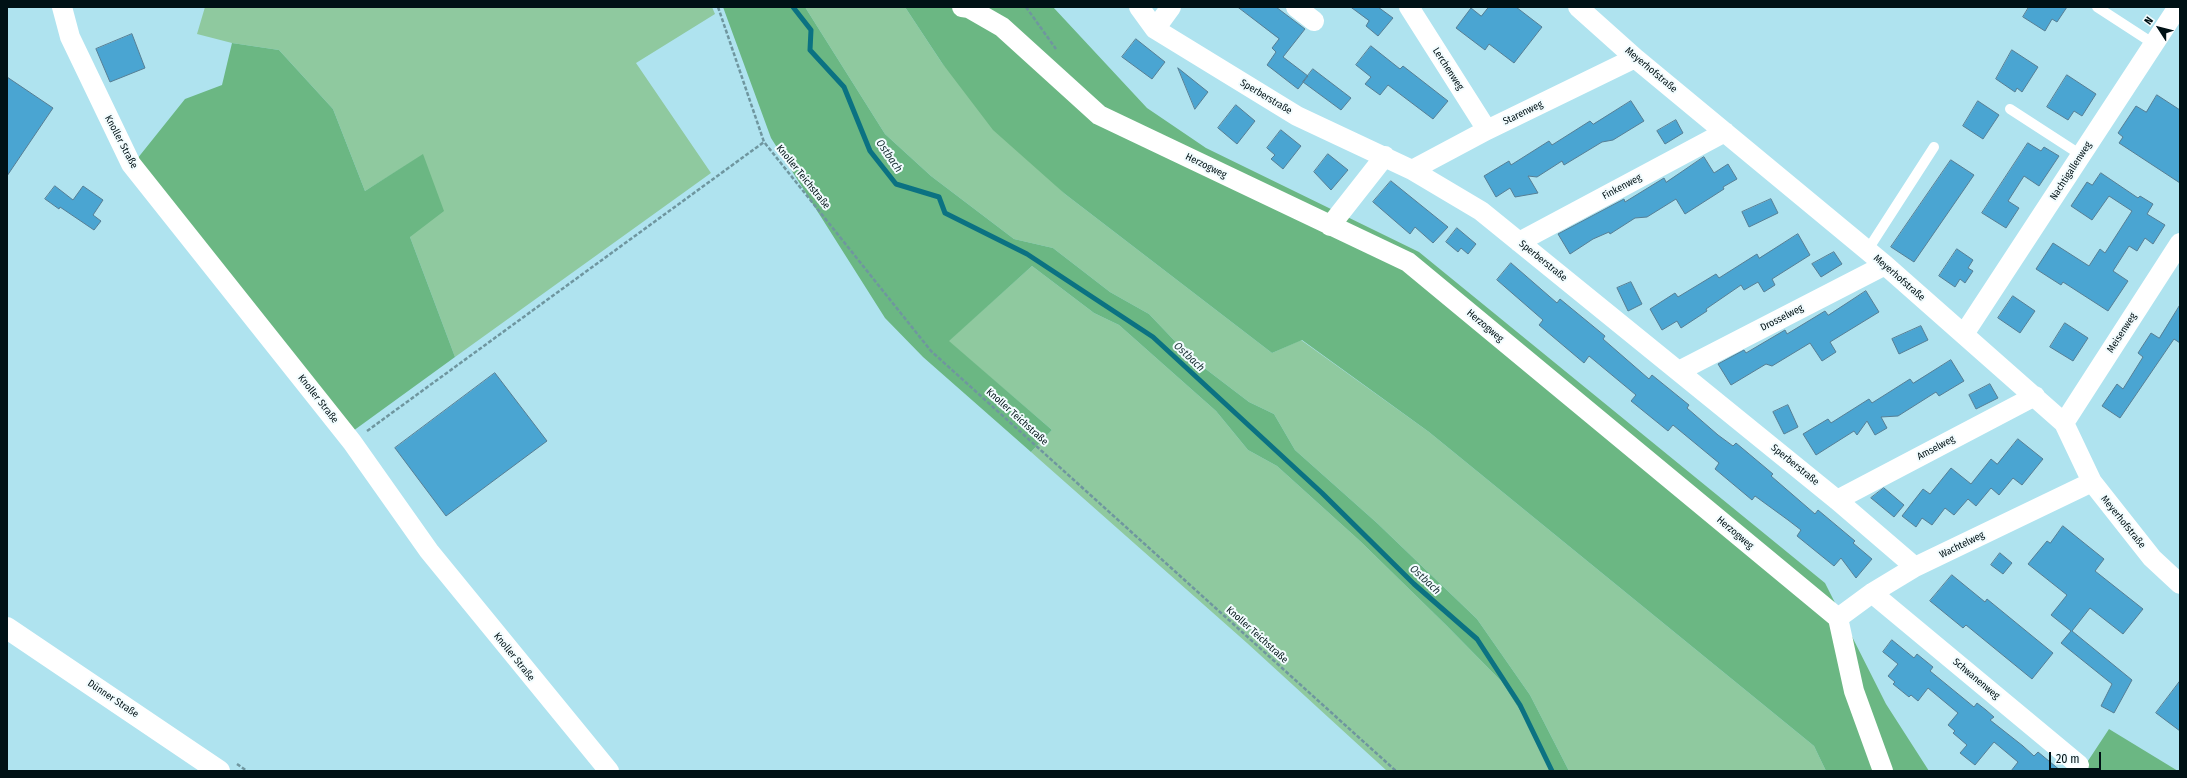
<!DOCTYPE html>
<meta charset="utf-8">
<style>
body{margin:0}
#map{position:relative;width:2187px;height:778px;overflow:hidden;background:#afe3ef;font-family:"Fira Sans Condensed",sans-serif}
canvas{display:block}
.frame{position:absolute;inset:0;border:8px solid #001115;pointer-events:none}
.north{position:absolute;left:2139px;top:8px;width:40px;height:40px;-webkit-text-stroke:3px #f2fcfe;paint-order:stroke;rotate:306deg;font-size:11px;font-weight:700;line-height:16px;text-align:center;color:#001115}
.north::after{content:'';display:block;margin:auto;width:14px;height:18px;background:#001115;clip-path:polygon(50% 0,100% 100%,50% 72%,0 100%)}
.scale{position:absolute;left:2049px;top:752px;width:52px;height:18px;box-sizing:border-box;border:2px solid #001115;border-top:0;padding-left:5px;font-size:12px;line-height:14px;white-space:nowrap;color:#001115;-webkit-text-stroke:3px #f2fcfe;paint-order:stroke}
</style>
<div id="map">
<canvas width="2187" height="778"></canvas>
<div class="frame"></div>
<div class="north">N</div>
<div class="scale">20 m</div>
</div>
<script>
const g = document.querySelector('canvas').getContext('2d');
g.lineJoin = 'round';
function fillPath(path, color) {
  g.fillStyle = color;
  g.fill(path, 'evenodd');
}
function stroke(path, color, width, dash) {
  g.strokeStyle = color;
  g.lineWidth = width;
  g.lineCap = dash ? 'butt' : 'round';
  g.setLineDash(dash || []);
  g.stroke(path);
}
function label(font, color, halo, rows, align = 'center') {
  g.font = font + ' "Fira Sans Condensed",sans-serif';
  g.lineWidth = 4;
  g.setLineDash([]);
  g.textBaseline = 'middle';
  g.strokeStyle = halo;
  g.fillStyle = color;
  for (const [text, x, y, turn = 0] of rows) {
    g.save();
    g.translate(x, y);
    g.rotate((+turn || 0) * Math.PI / 180);
    g.textAlign = isNaN(turn) ? turn : align;
    if (halo) g.strokeText(text, 0, 0);
    g.fillText(text, 0, 0);
    g.restore();
  }
}
fillPath(new Path2D(`
 M205 7H712L715 14 636 63 711 173 455 357 410 237 423 155 365 191 333 109 279 50 232 43 197 34Z
 M805 7H905L942 63 1065 194 1272 353 1301 340 1429 432 1814 746 1826 771H1569L1530 695 1477 619 1377 523 1295 450 1274 414 1249 402 1190 357 1149 314 1110 292 1053 248 1014 239 931 176 885 134Z
 M1032 266 1094 313 1119 325 1216 411 1248 450 1277 466 1360 541 1447 626 1501 681 1536 736 1549 771H1387L1247 643 1031 452 1052 430 948 341Z`), '#8fc99f');
fillPath(new Path2D(`
 M723 7H805L885 134 931 176 1014 239 1053 248 1110 292 1149 314 1190 357 1249 402 1274 414 1295 450 1377 523 1477 619 1530 695 1569 771H1549L1536 736 1501 681 1447 626 1360 541 1277 466 1248 450 1216 411 1119 325 1094 313 1032 266 949 341 1052 430 1031 452 923 357 885 318 771 138Z
 M905 7H1053L1147 108 1206 148 1419 252 1825 583 1886 704 1929 771H1826L1814 746 1429 432 1302 340 1272 353 1065 194 993 130 942 63Z
 M232 43 279 50 333 109 365 191 423 154 444 211 410 237 455 357 353 431 137 159 185 99 222 85Z
 M2109 729 2178 771H2084L2082 770Z`), '#6bb783');
stroke(new Path2D(`
 M793 7 811 30 810 50 844 87 870 151 896 184 939 197 945 213 1027 254 1153 337 1322 493 1414 584 1477 639 1520 705 1552 771`), '#0b7282', 5);
const building = new Path2D(`
 M1238 7H1276L1305 29 1283 57 1308 76 1298 89 1267 65 1276 52 1272 48 1279 39Z
 M1351 7H1378L1393 18 1378 36 1366 26 1369 21Z
 M1489 7H1516L1542 27 1514 63 1489 44 1485 50 1456 28 1471 8 1481 16Z
 M2029 7H2067L2057 22 2052 19 2045 31 2023 17Z
 M132 34 145 68 110 82 96 49Z
 M1136 39 1165 62 1152 79 1122 57Z
 M1371 46 1400 69 1403 66 1448 101 1433 119 1388 85 1380 95 1365 84 1371 77 1356 65Z
 M2012 50 2038 67 2022 92 2017 88 2015 92 1996 79Z
 M1178 68 1208 92 1195 109Z
 M1313 69 1351 98 1341 110 1303 82Z
 M2067 75 2096 94 2082 116 2074 111 2068 120 2047 107Z
 M7 77 53 108 7 176Z
 M2157 95 2180 110V183L2119 143 2123 137 2118 133 2136 106 2146 112Z
 M1631 101 1644 121 1613 140 1602 142 1564 165 1562 161 1537 177 1528 176 1538 193 1515 197 1510 188 1496 197 1484 176 1509 161 1511 165 1549 141 1552 145 1590 121 1593 124Z
 M1978 101 1999 115 1983 139 1963 126Z
 M1236 105 1255 121 1237 144 1218 128Z
 M1676 120 1683 133 1665 144 1657 131Z
 M1281 130 1301 146 1283 169 1271 159 1275 155 1267 148Z
 M2028 143 2041 151 2044 147 2059 156 2039 186 2024 176 2008 201 2019 208 2006 228 1982 213Z
 M1328 154 1348 170 1331 190 1314 172Z
 M1704 157 1714 173 1728 164 1737 179 1723 187 1724 189 1685 214 1676 199 1647 217 1635 218 1610 234 1609 232 1593 239 1570 254 1558 234 1624 199 1625 202 1664 178 1666 182Z
 M1951 160 1974 175 1914 262 1891 247Z
 M2101 173 2138 198 2140 196 2153 204 2147 214 2165 225 2153 244 2145 238 2137 251 2129 246 2113 271 2128 281 2108 311 2063 282 2061 285 2036 269 2053 243 2089 266 2100 249 2105 253 2132 211 2109 196 2092 220 2071 206 2087 182 2092 185Z
 M1391 181 1448 227 1433 243 1415 227 1410 234 1373 202Z
 M55 186 73 200 83 186 103 200 93 215 101 221 94 230 60 207 59 209 45 199Z
 M1771 199 1778 213 1749 227 1742 212Z
 M1457 228 1476 244 1468 254 1461 248 1458 252 1446 242Z
 M1798 234 1810 255 1772 279 1775 285 1764 292 1758 282 1744 290 1741 285 1706 309 1707 311 1681 328 1677 321 1662 330 1650 309 1675 293 1678 297 1716 274 1719 278 1757 254 1759 258Z
 M1957 249 1973 260 1968 268 1973 271 1965 283 1960 279 1955 287 1939 276Z
 M1834 252 1842 264 1821 277 1812 264Z
 M1511 263 1557 303 1560 299 1605 336 1603 339 1649 379 1652 375 1689 405 1687 408 1718 435 1733 446 1736 443 1742 448 1773 474 1771 476 1815 514 1818 510 1855 541 1853 543 1872 559 1856 578 1841 558 1834 566 1797 536 1801 530 1788 520 1755 496 1752 500 1715 469 1719 463 1673 425 1668 431 1631 401 1636 395 1589 356 1584 363 1539 325 1543 320 1497 280Z
 M1631 282 1642 304 1628 311 1617 288Z
 M1866 291 1879 312 1830 342 1836 352 1822 361 1810 343 1772 366 1766 364 1731 385 1718 364 1744 350 1746 353 1785 330 1787 334 1825 311 1828 315Z
 M2013 296 2035 311 2020 333 1998 318Z
 M2180 305V343L2174 339 2120 418 2102 406 2117 384 2123 389 2143 357 2138 353 2151 333 2159 338Z
 M2065 323 2088 338 2073 361 2050 347Z
 M1921 326 1928 340 1899 354 1892 339Z
 M1951 360 1964 381 1939 396 1936 392 1898 416 1881 417 1887 428 1875 435 1867 421 1857 435 1854 431 1816 455 1803 434 1828 419 1831 423 1869 399 1872 403 1910 379 1913 383Z
 M495 373 547 441 446 516 395 448Z
 M1990 384 1998 398 1976 409 1969 395Z
 M1788 405 1798 427 1784 434 1773 412Z
 M2018 439 2043 459 2022 485 2013 478 1999 495 1991 488 1976 506 1968 499 1954 515 1945 508 1932 525 1922 518 1916 527 1902 516 1923 489 1930 494 1951 468 1971 484 1991 459 1997 464Z
 M1884 488 1904 505 1894 517 1871 498Z
 M2063 526 2104 559 2095 571 2143 609 2123 634 2090 608 2072 631 2132 680 2114 713 2101 706 2112 684 2061 643 2071 631 2051 615 2067 595 2028 564 2047 541 2050 543Z
 M2000 553 2012 563 2003 574 1991 565Z
 M1952 575 1985 602 1987 599 2053 653 2032 679 1966 625 1963 628 1930 601Z
 M1892 640 1914 658 1917 654 1933 667 1930 671 1974 707 1977 703 1986 710 1994 717 1990 720 2023 746 2034 756 2038 752 2061 771H2011L2018 762 1994 742 1975 765 1960 753 1967 745 1953 733 1955 731 1948 725 1958 713 1928 688 1918 701 1911 695 1909 697 1893 684 1895 682 1888 676 1898 664 1883 652Z
 M2180 681V731L2156 713Z`);
fillPath(building, '#4aa5d2');
stroke(building, '#567e94', 1);
stroke(new Path2D(`
 M718 7 764 142 931 351 1396 771
 M1026 7 1056 49
 M367 431 764 142
 M237 764 247 771`), '#6f969f', 2.5, [4, 2]);
stroke(new Path2D(`
 M2097 7 2154 44
 M2010 109 2081 155
 M1867 251 1934 147`), '#fff', 10);
stroke(new Path2D(`
 M62 7 70 37 131 164 352 442 429 551 609 771
 M962 7 969 8 1002 27 1099 115 1408 262 1838 618 1854 691 1883 771
 M1139 7 1155 29 1297 116 1412 170 1481 211 1837 500 1915 567
 M1296 7 1314 21
 M1409 7 1487 130
 M1578 7 1635 58 1885 265 2064 423 2092 482 2152 558 2180 584
 M1155 29 1171 7
 M1412 170 1487 130 1635 58
 M1330 226 1385 156
 M1519 242 1725 132
 M1964 334 2178 7
 M1679 371 1885 265
 M2064 423 2180 243
 M1837 500 2035 396
 M1872 593 2079 765
 M1838 618 1872 593 1915 567 2092 482`), '#fff', 20);
stroke(new Path2D(`
 M7 628 219 771`), '#fff', 22);
label('10px', '#001115', '#f2fcfe', [
 ["Lerchenweg",1448,69,57],
 ["Meyerhofstraße",1651,70,40],
 ["Sperberstraße",1266,97,31],
 ["Starenweg",1523,113,-26],
 ["Knoller Straße",121,142,62],
 ["Herzogweg",1206,166,26],
 ["Nachtigallenweg",2071,171,-57],
 ["Knoller Teichstraße",803,177,51],
 ["Finkenweg",1622,187,-28],
 ["Sperberstraße",1543,261,39],
 ["Meyerhofstraße",1899,278,41],
 ["Drosselweg",1782,318,-27],
 ["Herzogweg",1485,326,40],
 ["Meisenweg",2122,333,-57],
 ["Knoller Straße",318,399,52],
 ["Knoller Teichstraße",1017,417,42],
 ["Amselweg",1936,448,-28],
 ["Sperberstraße",1795,465,39],
 ["Meyerhofstraße",2123,522,51],
 ["Herzogweg",1735,533,40],
 ["Wachtelweg",1962,545,-26],
 ["Knoller Teichstraße",1257,635,42],
 ["Knoller Straße",514,657,51],
 ["Schwanenweg",1976,679,40],
 ["Dünner Straße",113,699,34]
]);
label('italic 11px', '#1b3035', '#f2fcfe', [
 ["Ostbach",889,156,55],
 ["Ostbach",1189,357,43],
 ["Ostbach",1425,580,43]
]);
</script>
